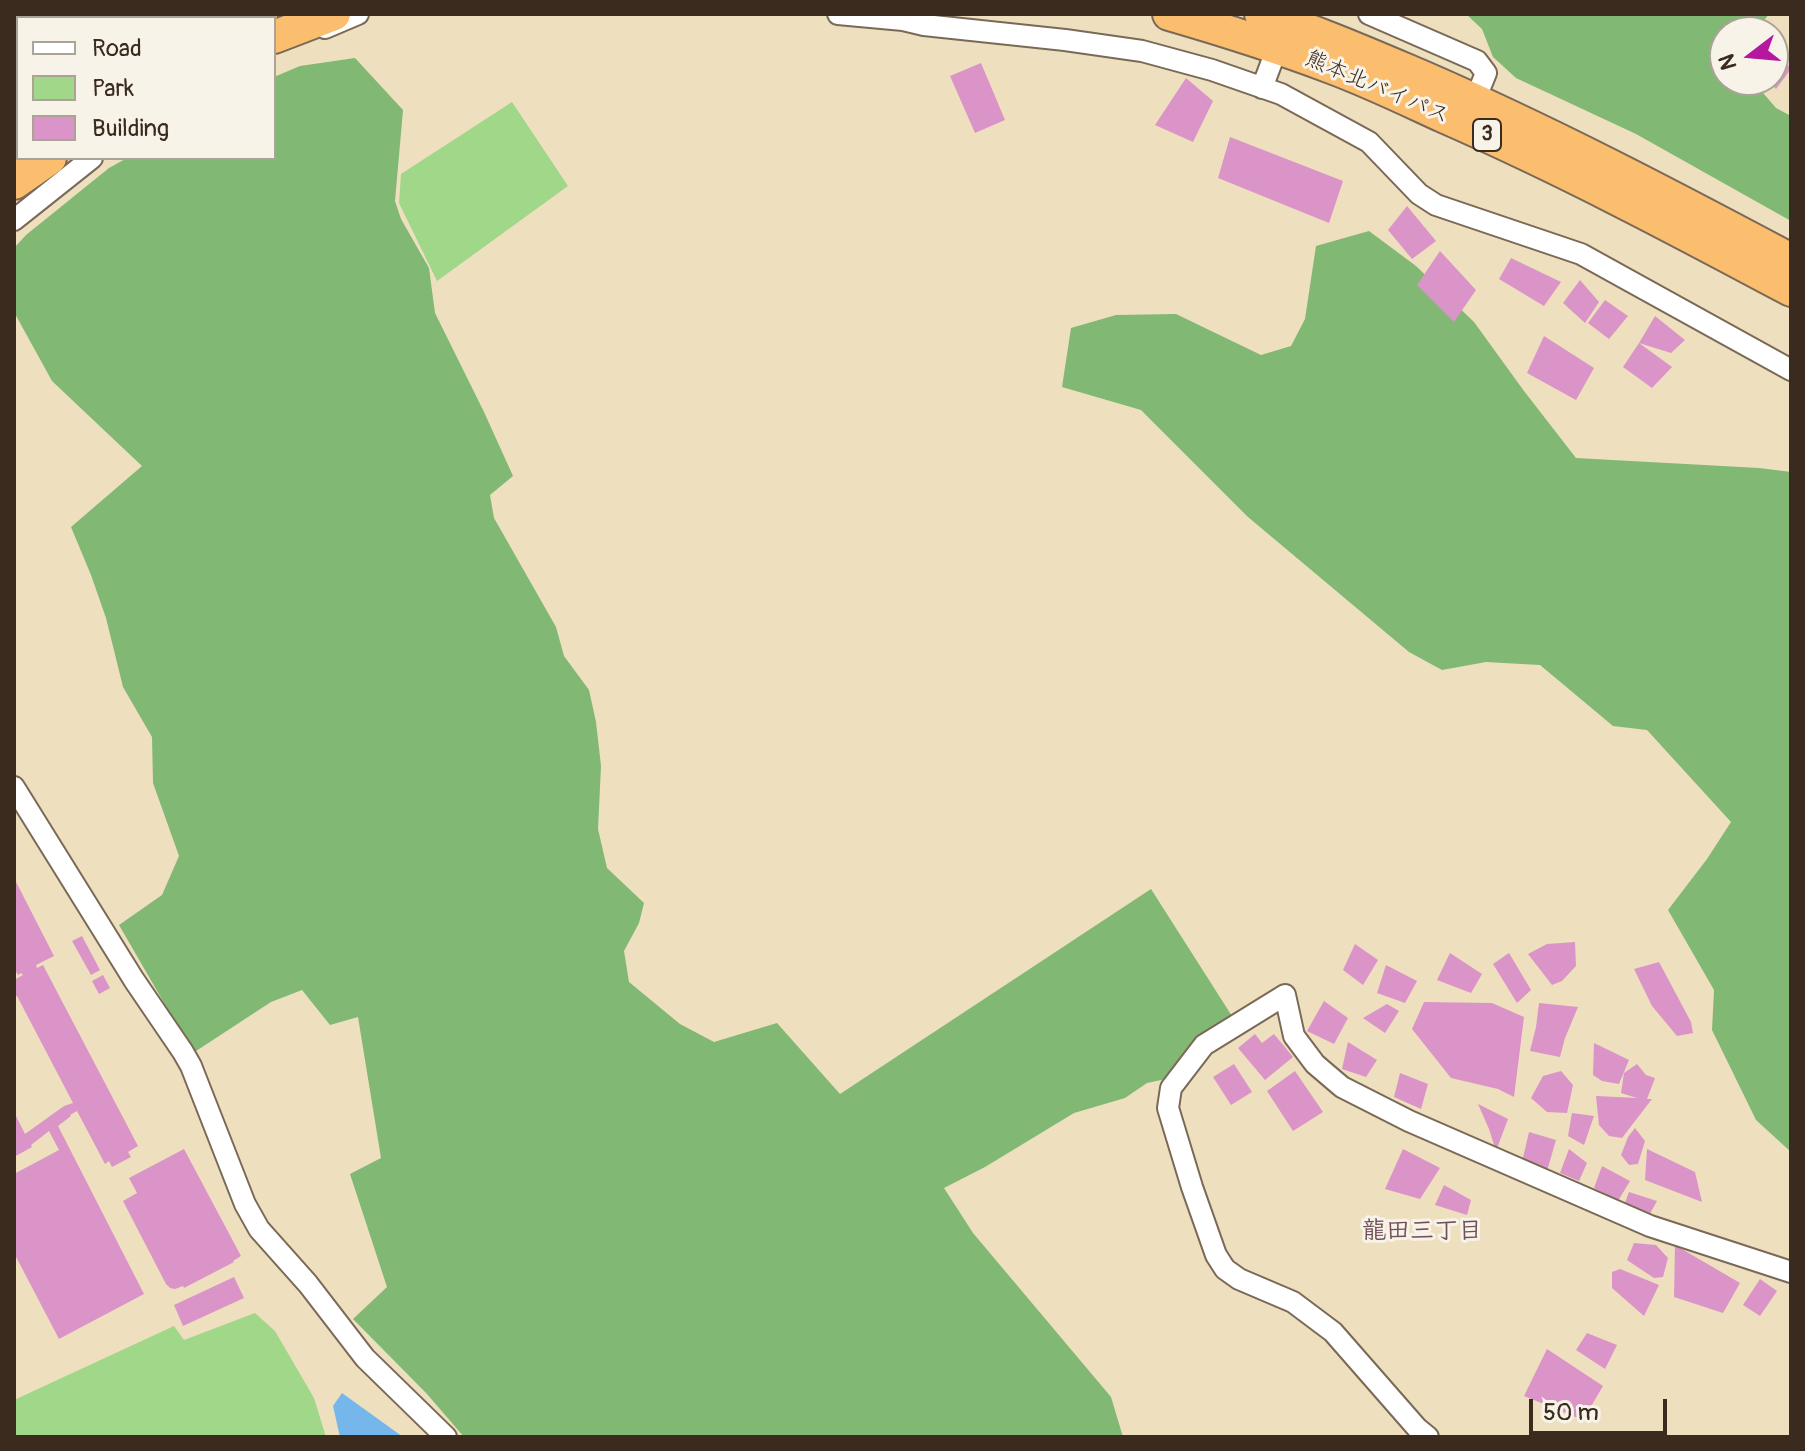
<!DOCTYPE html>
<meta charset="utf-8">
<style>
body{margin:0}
#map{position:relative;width:1805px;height:1451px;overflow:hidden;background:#eedfbf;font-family:Pangolin,sans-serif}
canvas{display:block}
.frame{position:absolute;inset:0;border:16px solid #3b2a1e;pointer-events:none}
.legend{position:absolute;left:16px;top:16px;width:260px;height:144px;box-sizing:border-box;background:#f7f3e8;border:2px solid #aca397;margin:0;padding:10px 14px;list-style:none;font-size:24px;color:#3b2a1e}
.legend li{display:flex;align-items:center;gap:16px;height:40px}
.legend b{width:40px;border:2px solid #aca397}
.north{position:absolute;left:1709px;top:16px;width:80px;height:80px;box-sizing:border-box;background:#f7f3e8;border:2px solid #aca397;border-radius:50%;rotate:254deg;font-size:22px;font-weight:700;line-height:32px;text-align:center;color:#3b2a1e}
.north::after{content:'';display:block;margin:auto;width:28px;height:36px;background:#b5179e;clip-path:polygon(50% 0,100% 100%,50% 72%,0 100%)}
.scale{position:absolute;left:1529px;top:1399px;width:138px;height:36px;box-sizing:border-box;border:4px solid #3b2a1e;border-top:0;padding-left:10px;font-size:24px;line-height:28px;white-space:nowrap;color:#3b2a1e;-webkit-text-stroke:6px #f7f3e8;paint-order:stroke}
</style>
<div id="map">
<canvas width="1805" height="1451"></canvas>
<div class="frame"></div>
<ul class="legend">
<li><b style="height:10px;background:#fff"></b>Road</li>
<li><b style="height:22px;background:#a1d788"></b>Park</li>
<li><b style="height:22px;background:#db94c7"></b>Building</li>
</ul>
<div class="north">N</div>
<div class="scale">50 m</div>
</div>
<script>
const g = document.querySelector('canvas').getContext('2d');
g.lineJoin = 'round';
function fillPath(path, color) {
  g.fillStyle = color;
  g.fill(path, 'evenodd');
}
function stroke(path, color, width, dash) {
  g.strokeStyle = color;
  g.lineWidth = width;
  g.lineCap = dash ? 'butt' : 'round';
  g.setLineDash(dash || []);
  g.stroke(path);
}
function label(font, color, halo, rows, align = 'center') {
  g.font = font + ' Pangolin,"Klee One",sans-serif';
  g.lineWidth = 6;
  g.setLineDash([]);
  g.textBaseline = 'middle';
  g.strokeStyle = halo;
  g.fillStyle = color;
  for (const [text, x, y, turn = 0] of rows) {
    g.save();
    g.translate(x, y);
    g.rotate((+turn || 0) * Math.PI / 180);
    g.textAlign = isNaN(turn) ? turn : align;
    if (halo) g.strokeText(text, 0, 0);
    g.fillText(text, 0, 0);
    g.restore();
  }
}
fillPath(new Path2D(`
 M512 102 568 186 437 281 399 203 401 174Z
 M255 1313 275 1331 314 1398 326 1437H14V1400L174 1326 184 1340Z`), '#a1d788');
fillPath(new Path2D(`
 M1466 14H1769L1755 32H1725V80H1752L1776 108 1791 116V221L1636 134 1516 78 1493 57 1482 29Z
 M355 58 403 110 395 201 401 219 429 268 435 313 484 412 513 476 490 495 494 518 556 627 564 656 589 690 596 722 601 766 598 829 607 868 644 903 639 923 624 951 629 982 680 1024 714 1042 777 1023 840 1094 1151 889 1237 1024 1180 1076 1147 1083 1125 1098 1074 1113 985 1167 944 1188 973 1233 1111 1397 1123 1437H464L427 1394 353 1319 387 1287 350 1174 381 1158 358 1017 330 1025 302 990 271 1002 193 1053 119 925 162 895 179 856 153 783 152 737 123 687 106 618 91 575 71 527 142 466 52 381 14 312V248L26 235 109 168 127 158H274V77L300 66Z
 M1369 231 1416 266 1474 322 1524 391 1576 458 1759 468 1791 472V1152L1756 1120 1712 1030 1714 990 1668 910 1707 859 1731 822 1647 730 1613 726 1540 665 1486 662 1442 670 1409 652 1248 517 1141 410 1062 387 1071 328 1116 315 1176 314 1261 355 1291 346 1305 319 1316 246Z`), '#80b874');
fillPath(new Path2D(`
 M342 1393 403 1437H340L333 1406Z`), '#75b7ea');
fillPath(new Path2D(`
 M1773 45 1791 69 1776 89 1768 80H1773Z
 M981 63 1005 120 975 133 950 76Z
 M1186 78 1213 101 1193 142 1155 125Z
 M1230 137 1343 181 1329 223 1218 178Z
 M1407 206 1436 241 1412 259 1388 230Z
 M1440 251 1476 290 1454 322 1417 285Z
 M1511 258 1561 282 1544 306 1499 279Z
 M1580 280 1599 302 1585 323 1563 303Z
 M1605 300 1628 316 1609 339 1588 323Z
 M1655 316 1685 340 1671 353 1639 343Z
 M1544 336 1594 368 1576 400 1527 373Z
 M1639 343 1672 367 1652 388 1623 367Z
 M14 878 54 956 36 965 37 968 43 965 138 1146 128 1152 131 1157 112 1167 109 1161 105 1164 77 1111 70 1115 71 1116 58 1126 144 1294 59 1339 14 1253V1174L59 1150 49 1131 31 1145 32 1147 14 1157V1112L25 1134 64 1106 73 1103 17 996 14 997V980L23 975 21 973 18 975 14 968Z
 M82 936 100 970 91 975 72 941Z
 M1575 942 1576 966 1562 981 1552 985 1528 954 1547 944Z
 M1355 944 1378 960 1363 985 1343 970Z
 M1450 953 1482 974 1471 993 1437 980Z
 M1509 953 1531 990 1517 1003 1493 964Z
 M1659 962 1691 1022 1693 1033 1677 1036 1652 1006 1634 969Z
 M1386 965 1417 981 1405 1003 1377 993Z
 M103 975 110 988 99 994 92 981Z
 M1324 1001 1348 1018 1334 1044 1307 1031Z
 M1424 1002 1492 1003 1524 1017 1514 1097 1498 1089 1451 1078 1412 1029Z
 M1539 1003 1578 1007 1565 1038 1560 1057 1530 1051 1536 1027Z
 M1387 1004 1399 1011 1385 1033 1363 1018Z
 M1255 1034 1262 1043 1274 1034 1293 1057 1265 1080 1238 1048Z
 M1348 1042 1377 1060 1366 1077 1342 1069Z
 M1594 1043 1629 1060 1619 1084 1602 1081 1593 1075Z
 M1234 1064 1252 1092 1231 1105 1213 1077Z
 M1637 1064 1646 1075 1655 1078 1647 1099H1652L1622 1138 1609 1136 1599 1125 1596 1096 1637 1098 1621 1093 1624 1073Z
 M1295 1071 1323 1112 1293 1131 1267 1091Z
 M1561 1071 1573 1085 1567 1113 1547 1112 1531 1098 1543 1076Z
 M1400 1073 1428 1084 1421 1109 1394 1097Z
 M1478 1104 1508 1119 1496 1151 1489 1129Z
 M1572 1113 1594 1116 1584 1145 1568 1136Z
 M1635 1128 1645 1141 1638 1164 1629 1165 1621 1155 1628 1137Z
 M1529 1132 1556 1140 1547 1171 1522 1162Z
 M184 1149 241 1256 233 1261 234 1262 184 1288 183 1286 175 1289 170 1288 166 1284 123 1201 137 1193 129 1178Z
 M1403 1149 1440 1168 1420 1199 1385 1189Z
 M1569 1149 1587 1163 1579 1181 1560 1173Z
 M1647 1149 1695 1172 1702 1202 1645 1180Z
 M1602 1166 1630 1181 1618 1201 1594 1188Z
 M1444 1185 1471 1200 1467 1215 1435 1205Z
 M1629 1192 1657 1201 1647 1219 1623 1208Z
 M1634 1243 1656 1245 1668 1258 1663 1277 1654 1278 1627 1260Z
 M1675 1245 1740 1283 1723 1313 1674 1297Z
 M1620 1269 1659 1285 1644 1316 1612 1288V1272Z
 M234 1277 244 1298 183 1326 174 1305Z
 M1760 1279 1777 1291 1760 1316 1743 1305Z
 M1587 1333 1617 1345 1605 1369 1576 1350Z
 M1547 1349 1603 1386 1583 1420 1524 1396Z`), '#db94c7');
const minor = new Path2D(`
 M838 14 903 20 924 25 1065 40 1142 51 1212 70 1281 94 1369 142 1419 194 1436 205 1581 254 1791 370
 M1369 14 1477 61 1486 73 1475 100
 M208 18 218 14
 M325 28 358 14
 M1262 88 1277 48
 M14 116 18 113
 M14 220 92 158
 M14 787 134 980 183 1052 191 1066 245 1204 259 1229 308 1284 365 1358 446 1437
 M1428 1437 1417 1428 1333 1332 1293 1302 1239 1279 1225 1269 1216 1255 1192 1187 1168 1108 1171 1088 1204 1045 1285 995 1294 1036 1315 1064 1342 1087 1409 1121 1650 1226 1791 1272`);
const trunk = new Path2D(`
 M1169 14C1224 30 1278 47 1331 67 1369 81 1406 99 1443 116 1562 168 1677 229 1791 290
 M1261 14C1315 31 1368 54 1420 76 1547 131 1669 195 1791 260
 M252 18 261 14
 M274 37 334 14
 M14 150 18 147
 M14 183 50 158`);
stroke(minor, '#7a6956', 24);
stroke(trunk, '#7a6956', 36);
stroke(minor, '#fff', 20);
stroke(trunk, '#fbbd6e', 32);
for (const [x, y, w] of [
 [1487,135,28]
]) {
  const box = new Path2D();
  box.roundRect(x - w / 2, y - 16, w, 32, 6);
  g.fillStyle = '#f7f3e8';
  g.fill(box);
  stroke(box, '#3b2a1e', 2);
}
label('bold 20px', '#3b2a1e', null, [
 ["3",1487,135]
]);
label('22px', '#3b2a1e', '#f7f3e8', [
 ["熊本北バイパス",1377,88,23]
]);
label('bold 24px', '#734f59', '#f7f3e8', [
 ["龍田三丁目",1422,1232]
]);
</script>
